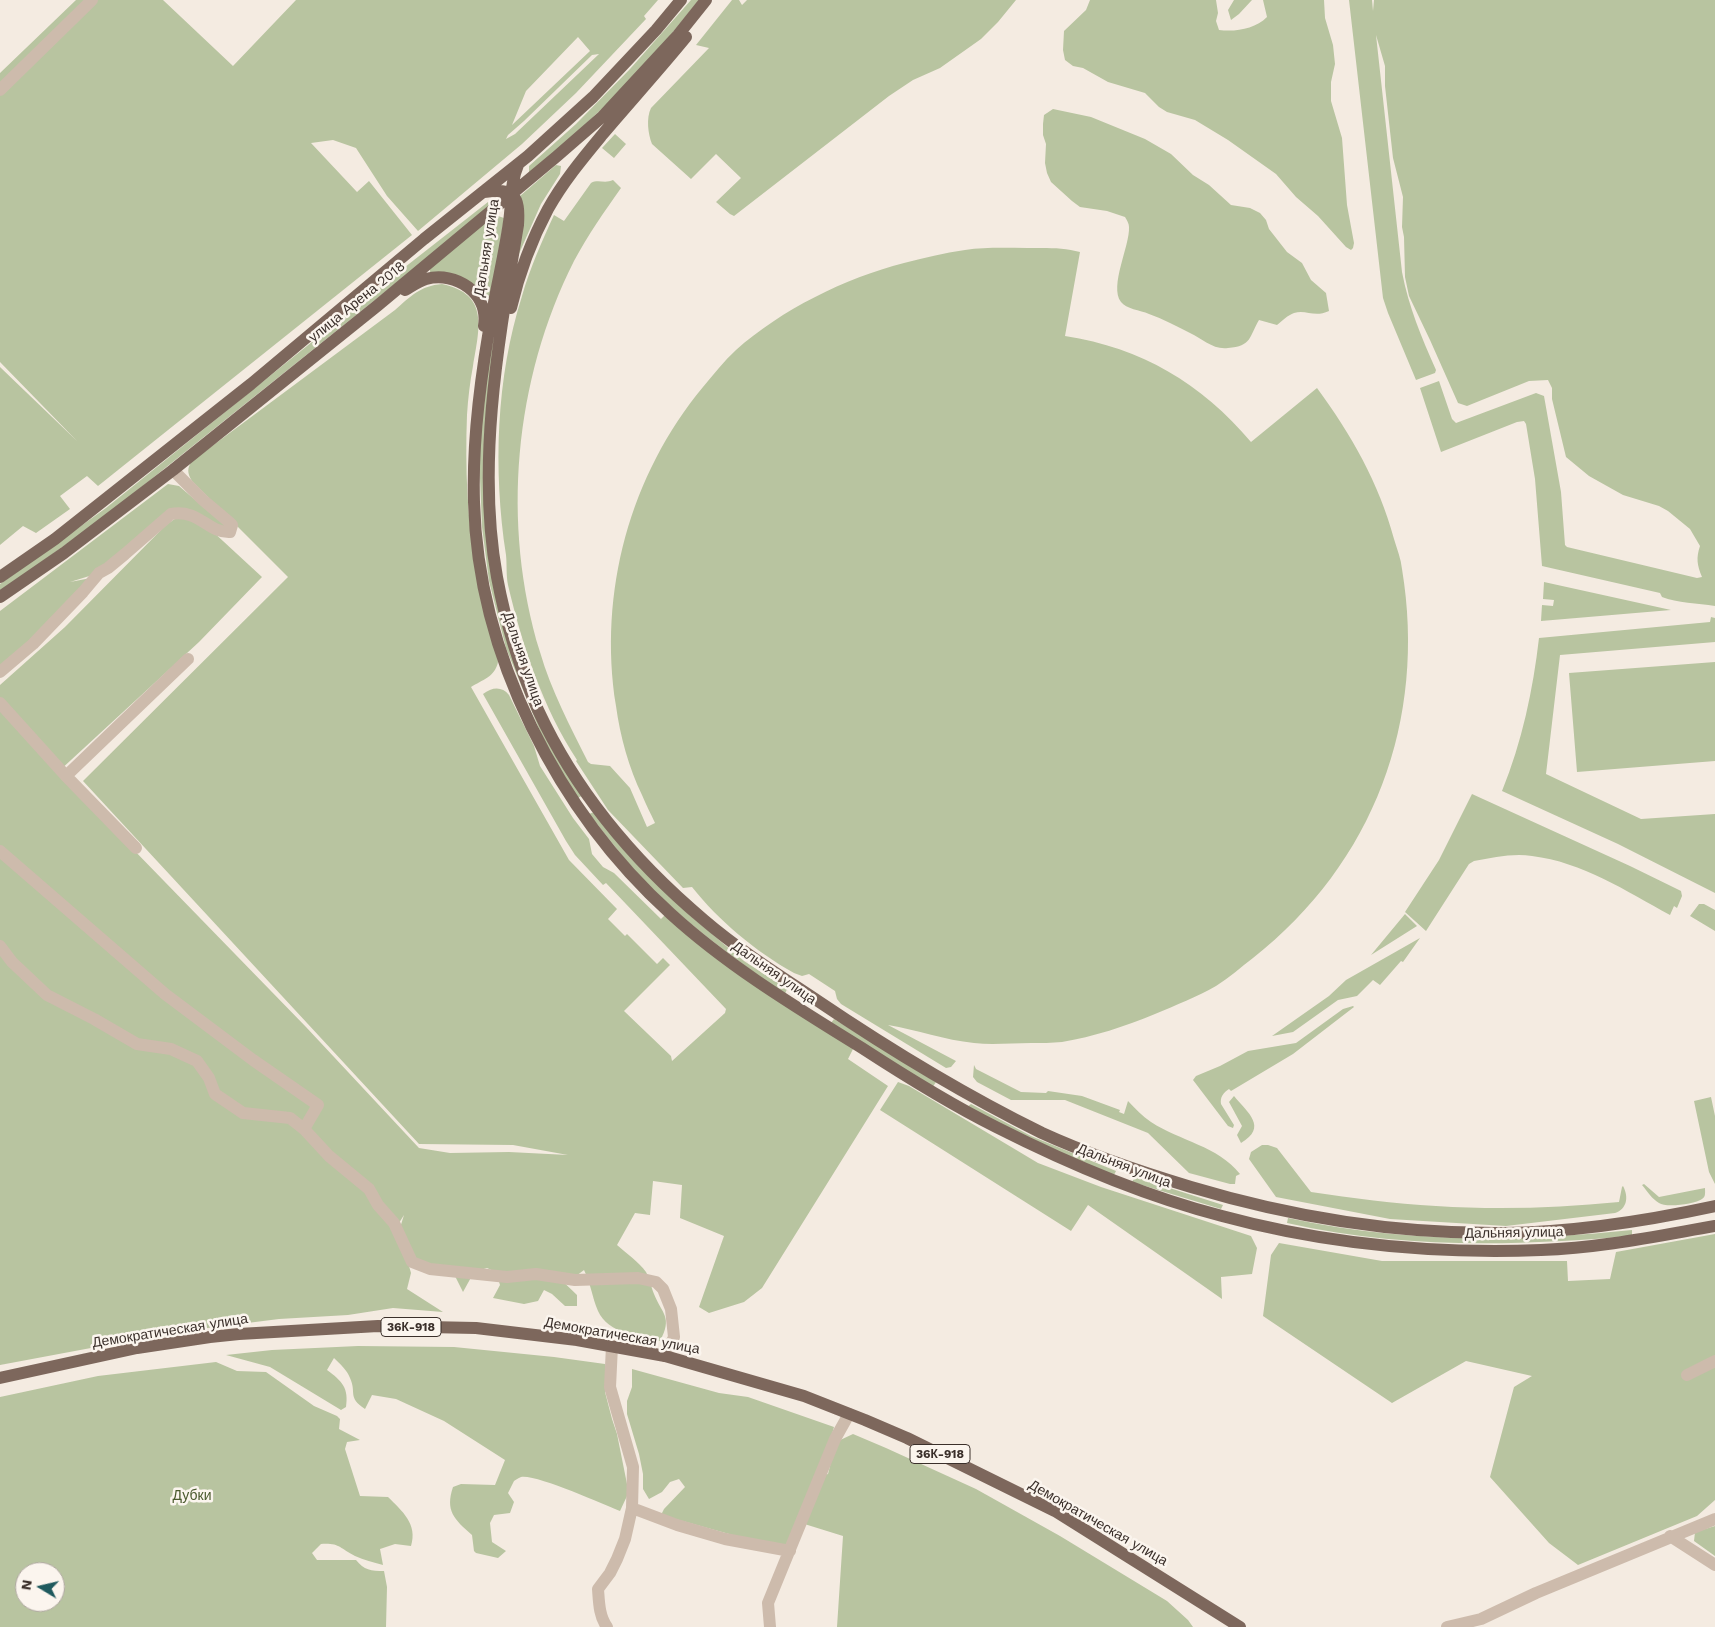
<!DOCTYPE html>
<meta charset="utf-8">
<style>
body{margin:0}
#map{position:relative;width:1715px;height:1627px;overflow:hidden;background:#f4ebe1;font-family:"Work Sans",sans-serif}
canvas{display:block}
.north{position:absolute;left:15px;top:1562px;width:50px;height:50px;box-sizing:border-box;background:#fbf5ee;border:1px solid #aea6a0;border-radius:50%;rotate:279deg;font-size:14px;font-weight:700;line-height:20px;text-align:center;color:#3b302b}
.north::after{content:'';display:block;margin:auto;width:18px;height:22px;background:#1f5a5e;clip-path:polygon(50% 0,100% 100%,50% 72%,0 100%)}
</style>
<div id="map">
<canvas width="1715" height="1627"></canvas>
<div class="north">N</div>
</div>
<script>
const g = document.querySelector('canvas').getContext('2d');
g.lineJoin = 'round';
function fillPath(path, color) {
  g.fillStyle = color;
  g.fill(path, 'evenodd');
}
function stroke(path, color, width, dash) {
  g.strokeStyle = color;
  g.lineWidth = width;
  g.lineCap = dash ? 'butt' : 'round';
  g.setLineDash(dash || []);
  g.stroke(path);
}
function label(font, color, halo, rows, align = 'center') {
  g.font = font + ' "Work Sans",sans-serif';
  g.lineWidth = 5;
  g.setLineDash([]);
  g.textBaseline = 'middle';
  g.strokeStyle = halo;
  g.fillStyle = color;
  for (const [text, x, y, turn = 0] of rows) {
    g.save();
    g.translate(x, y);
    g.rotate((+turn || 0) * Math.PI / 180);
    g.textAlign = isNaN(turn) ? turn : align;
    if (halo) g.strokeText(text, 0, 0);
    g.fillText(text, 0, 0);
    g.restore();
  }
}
fillPath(new Path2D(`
 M76 0H163L233 66 296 0H658L644 16 646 19 576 93 522 144 418 231 387 196 356 148 333 140 311 143 357 192 369 181 412 235 98 486 87 476 60 496 70 509 36 533 23 526 0 545V367L77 441 0 362V73ZM578 37 590 51 512 125 526 91ZM599 54 515 134 506 139 508 135 524 121 592 55Z
 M691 0H699L668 38 609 102 539 168 529 172V166L576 124 630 69Z
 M732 0H739L742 5 747 0H1016L998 22 981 39 940 68 913 80 889 96 734 216 730 214 716 202 741 178 716 154 691 179 652 144C648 134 646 118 651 108L709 48 696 45Z
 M1090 0H1216L1218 13 1216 21 1219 30C1236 32 1255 29 1267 17L1263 0H1324L1325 18 1333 45 1335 64 1331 82V101L1342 138 1347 205 1354 243 1353 248 1351 250 1346 247 1318 216 1296 197 1276 174 1228 140 1195 120 1167 112 1159 107 1145 93 1108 82 1083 68 1073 66 1065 60 1063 50 1064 31 1086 10Z
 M1234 0H1252L1239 14 1231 20 1228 10Z
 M1349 0H1372L1373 11 1374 0H1715V606C1698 603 1677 603 1662 597L1660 593 1542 566 1535 479 1526 424 1524 421 1517 422 1441 452 1420 388 1439 381 1452 419 1456 423 1536 393 1544 396 1561 492 1565 545 1567 547 1697 578 1702 577C1697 565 1696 558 1700 546L1690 529 1668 511 1659 506 1623 495 1589 476 1566 457 1552 399V388L1548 380 1529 381 1467 406 1458 403 1430 340 1409 296 1405 277 1404 237 1402 227 1403 197 1393 158 1385 86V66L1376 35 1402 272C1409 308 1421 336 1436 370L1435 373 1416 380 1388 313 1383 298Z
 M1053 109 1091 117 1145 139 1171 154 1193 175 1209 185 1231 205 1250 208 1260 213 1266 220 1269 229 1287 252 1302 263 1311 280 1326 293 1329 311C1314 318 1306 309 1294 313 1288 315 1282 321 1277 325L1259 320C1249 337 1252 346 1228 348 1213 350 1203 339 1190 333 1176 326 1163 319 1149 314 1140 310 1126 309 1121 302 1109 286 1130 246 1129 227 1129 224 1127 220 1125 217L1107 211 1080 207 1072 201 1051 182 1047 173 1045 163 1046 144 1043 135V124L1044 115Z
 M615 134 626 144 614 158 602 148Z
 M556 165 561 166 560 174 541 204 518 256 520 196Z
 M613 180 621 188C604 212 588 235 574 261 514 380 501 524 540 652 551 690 570 726 588 762L591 764 610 766 630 788 647 827 655 823C651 814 646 805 642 795 629 768 620 736 616 706 598 592 630 475 703 387 714 374 724 361 736 350 781 310 845 278 904 263 924 258 944 253 965 250 985 247 1006 248 1027 248 1044 248 1063 247 1080 252L1065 336C1142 348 1201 383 1251 442L1317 388C1351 434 1379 483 1394 539 1397 549 1401 559 1402 569 1427 720 1374 863 1253 958 1241 967 1229 978 1216 986 1197 997 1176 1005 1155 1014 1126 1026 1093 1037 1062 1042 1052 1043 1041 1043 1031 1043 1012 1043 992 1045 974 1043 945 1040 917 1030 888 1025L956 1061 951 1067 946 1068 841 1004 837 999 835 991 809 974 802 976 794 973C755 951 719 921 692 887L683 888 608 810 576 761 577 760C543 708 522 645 508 585 506 575 507 564 506 555 493 470 496 378 522 296 530 268 542 241 554 215L564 221 591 183C598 179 605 184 613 180Z
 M488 202 491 204V207L104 517 0 592V584L106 508 400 271Z
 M498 216 504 218 492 297 485 299 430 272V268L492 217Z
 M518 219 484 436 507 634 583 795 578 798 548 751 506 648 489 581 482 527 479 454 485 381Z
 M442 284C490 294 479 329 473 366 470 382 468 398 467 415 465 467 467 522 477 574 480 589 483 604 487 618 490 633 498 647 498 662 495 677 482 680 471 687L569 860 617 909 608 919 625 936 627 934 657 964 663 958 670 965 624 1011 671 1056 672 1061 725 1013 726 1009 606 883 603 885 575 855 566 841 483 694C492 687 502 686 509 695L534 746 540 766 573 818 589 839 592 854 603 867 614 873 661 919 665 915C723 966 789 1006 854 1047L848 1059 888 1086 762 1288 744 1302 709 1313 699 1307 724 1236 680 1218 682 1185 653 1181 650 1215 635 1213 617 1245C626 1253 639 1262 646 1272 650 1279 651 1287 654 1294 662 1314 673 1317 660 1341 639 1338 608 1333 598 1311 592 1297 591 1284 584 1270L576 1276 553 1272 577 1295V1306H565L552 1294 544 1290 538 1301 524 1304 493 1298 500 1285 496 1272 487 1268 474 1272 463 1292 451 1268H425L410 1253 399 1231 404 1215 399 1223 382 1206 405 1252 411 1273 407 1289 443 1312 393 1308 348 1315 279 1319 160 1334 139 1339 0 1365V685L65 627 166 525 182 514H171L143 532 99 573 70 582 96 577 83 592 0 670V611L168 484 179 486 200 504 218 512 227 527 217 531C208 524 197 514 184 515L210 529 262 577 199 642 58 772 306 1027 419 1148 450 1153 509 1152 568 1155 513 1145 419 1144 83 781 288 577 192 481C187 473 187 468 192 461L395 310C411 296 420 286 442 284Z
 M1544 582 1671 610 1541 621 1542 605 1553 606 1554 600 1543 599Z
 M1711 617 1715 618V642L1560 655 1546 774 1641 819 1715 814V893L1618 844 1502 791C1522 742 1533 690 1539 638L1710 622Z
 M1715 662V761L1577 772 1569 673Z
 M1472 794 1630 866 1677 889 1681 891 1682 896 1677 908 1674 906 1670 915C1626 891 1582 862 1532 856 1512 853 1493 858 1474 861L1469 864 1426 931 1405 912 1439 860Z
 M594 812 687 913 744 961 787 989 785 994C743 965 702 935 664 900 636 875 613 844 589 814Z
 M1699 904H1704L1715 910V931L1690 916Z
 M1405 914 1417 926 1371 955Z
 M1420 938 1403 962 1401 961 1380 985 1373 980 1357 996 1338 1000 1293 1032 1272 1036 1329 996 1346 980Z
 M1353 1006 1354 1007 1293 1054 1231 1091 1229 1089C1223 1093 1220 1097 1221 1104L1234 1125 1233 1128 1228 1126 1193 1080 1196 1076 1220 1066 1248 1051 1296 1043 1343 1009Z
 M834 1019 936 1082 932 1088 831 1023Z
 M974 1065 976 1069 1021 1092 1046 1093 1048 1091 1082 1096 1120 1110 1119 1112 1124 1114 1128 1101C1135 1108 1142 1116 1151 1122 1180 1141 1218 1146 1240 1174L1236 1176 1235 1184H1230L1189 1173 1148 1133 1065 1100H1011L977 1082 973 1077Z
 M898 1082 909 1086 1038 1163 1101 1187 1251 1236 1257 1248 1252 1274 1221 1277 1222 1299 1088 1205 1071 1231 880 1110Z
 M1234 1096C1248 1113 1268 1127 1241 1143L1237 1135 1242 1126 1229 1102Z
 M1711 1097 1715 1116V1184L1709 1172 1694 1101Z
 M971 1104 1031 1136 1116 1171 1114 1175 1072 1159 967 1107Z
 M1262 1145H1268L1277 1148 1311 1192C1353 1198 1394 1204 1436 1206 1497 1210 1558 1208 1619 1202L1622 1187 1623 1186C1629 1197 1627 1209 1615 1213L1506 1226 1390 1219 1276 1197 1249 1159 1251 1152Z
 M1135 1177 1223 1205 1221 1209 1132 1182Z
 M1644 1184 1659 1197 1705 1188C1705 1192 1706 1197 1702 1199 1695 1204 1666 1208 1659 1203 1652 1199 1647 1191 1642 1185Z
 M1288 1218C1404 1243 1515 1242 1632 1230V1236C1514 1246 1403 1249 1287 1223Z
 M1715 1234V1500L1697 1516 1578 1565 1549 1543 1490 1477 1514 1387 1532 1376 1466 1361 1392 1403 1263 1316 1271 1255 1279 1243 1382 1261H1567L1568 1281 1610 1279 1616 1252Z
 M358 1346 454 1347 554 1357 605 1364V1392L612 1419 617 1434 627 1484V1496L620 1511C602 1504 536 1474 521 1477 518 1478 516 1480 514 1481L508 1493 514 1502 510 1513 494 1515 490 1523 492 1542 506 1551 498 1558 476 1553 474 1551 472 1535C454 1519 445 1511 453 1487L461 1484 495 1485 505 1460 444 1421 396 1399 372 1395 365 1409C347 1397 357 1393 350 1378 347 1370 340 1364 334 1358L327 1370C342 1381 349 1388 346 1407L341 1410 270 1367 226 1355 272 1350Z
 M216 1362 237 1371 266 1372 314 1406 337 1416 340 1419 339 1429 360 1440 347 1442 345 1449 360 1496 388 1497C402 1511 418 1524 411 1546L395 1544 380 1549 383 1565C373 1562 364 1560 355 1556 339 1548 340 1543 321 1544L312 1553 317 1560H356C364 1570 371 1571 384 1571L387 1587 386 1627H0V1397L98 1376ZM25 1572H55V1602H25Z
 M632 1369 719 1393 748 1397 834 1427 821 1476 828 1474 836 1442 853 1434 886 1448 976 1489 1060 1536 1167 1601 1188 1620 1193 1627H837L843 1536 798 1522 788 1547 772 1546 661 1515 664 1509 685 1487 679 1479 670 1482 662 1492 649 1499 643 1489V1474L639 1454 627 1414V1401L632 1387Z
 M1715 1526V1556L1694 1541 1695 1532Z`), '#b8c4a0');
stroke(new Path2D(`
 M0 90 92 0
 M0 672 33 644 83 592 99 573 108 568 125 554 171 514C200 509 207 533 230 532L232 525 229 522 203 500 173 470
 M0 703 66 776 136 848
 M66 776 188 659
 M0 851 165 994 253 1060 318 1105 304 1129 329 1156 369 1189 378 1205 394 1223 412 1262 430 1269 507 1277 536 1274 575 1280 638 1278 656 1282 663 1289 671 1309 674 1337 665 1356
 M0 946 12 962 47 995 94 1019 137 1044 171 1049 197 1061 209 1078 215 1094 243 1113 290 1118 304 1129
 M1687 1375 1715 1361
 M632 1508 677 1525 725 1539 790 1551
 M1670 1536 1715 1565
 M607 1627C599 1616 599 1602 598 1589L610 1573 617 1559 625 1539 632 1508 633 1467 610 1387 612 1346
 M770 1627 768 1603 835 1439 849 1414
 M1447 1627 1481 1619 1536 1593 1715 1519`), '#cdbbac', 12);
stroke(new Path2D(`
 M518 165C510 183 512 203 509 222 505 251 498 280 493 308 481 372 472 437 474 502 478 655 558 812 671 914 728 966 796 1007 862 1048 905 1076 950 1104 996 1127 1065 1162 1148 1197 1222 1216 1325 1244 1435 1254 1541 1250 1600 1248 1657 1236 1715 1226
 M484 192C514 188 520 195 518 225 499 338 476 463 497 577 505 620 520 669 538 710 576 792 635 862 704 920 739 950 779 975 818 1001 889 1049 965 1095 1042 1133 1090 1155 1141 1172 1191 1187 1291 1217 1398 1234 1503 1233 1574 1232 1646 1221 1715 1206
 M405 290C412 286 419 281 426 279 456 271 489 293 484 326
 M511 308C519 274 532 239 548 209 563 182 583 158 602 135 630 102 659 70 686 37
 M0 577 55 539 251 384 424 239 528 156 593 97 656 30 681 0
 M0 597 64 553 173 470 377 306 556 157 602 117 678 35 706 0
 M0 1378 137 1348 210 1337 239 1334 378 1326 476 1328 577 1340 665 1356 804 1396 865 1420 907 1438 1055 1511 1240 1627`), '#7d675c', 12);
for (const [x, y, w] of [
 [411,1327,60],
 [940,1454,60]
]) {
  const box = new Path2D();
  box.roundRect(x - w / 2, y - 9.5, w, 19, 4);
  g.fillStyle = '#fbf5ee';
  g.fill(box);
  stroke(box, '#3b302b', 1);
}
label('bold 12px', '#3b302b', null, [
 ["36К-918",411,1327],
 ["36К-918",940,1454]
]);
label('14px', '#3b302b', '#fbf5ee', [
 ["Дальняя улица",487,248,-81],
 ["улица Арена 2018",357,302,-39],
 ["Дальняя улица",523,659,71],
 ["Дальняя улица",774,973,35],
 ["Дальняя улица",1124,1166,21],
 ["Дальняя улица",1514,1233,-1],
 ["Демократическая улица",170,1331,-9],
 ["Демократическая улица",622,1336,10],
 ["Демократическая улица",1098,1523,30]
]);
label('14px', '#4a5a2e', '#fbf5ee', [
 ["Дубки",192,1496]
]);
</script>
